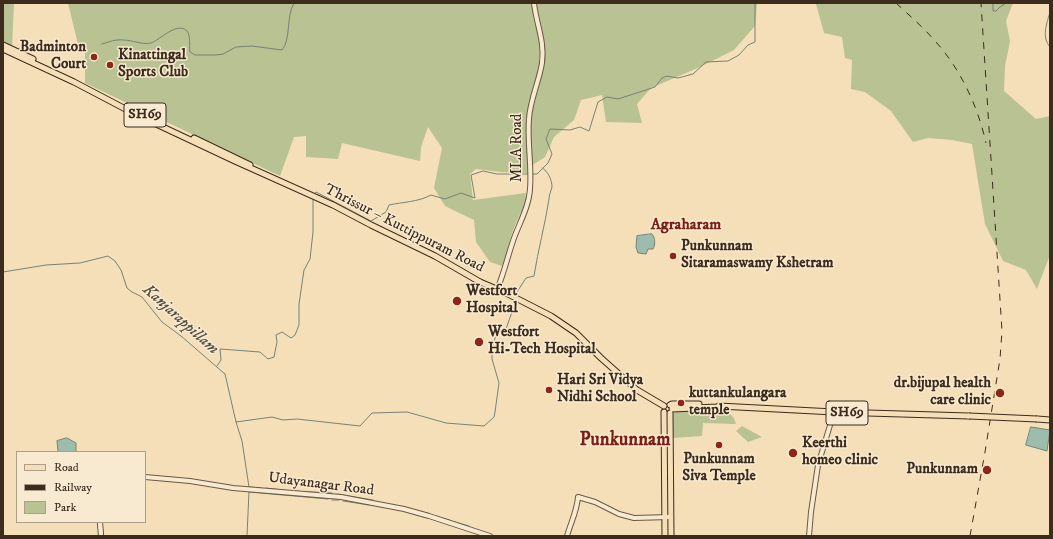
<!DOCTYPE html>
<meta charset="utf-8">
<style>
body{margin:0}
#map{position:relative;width:1053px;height:539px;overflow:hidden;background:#f4dfb8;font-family:"IM FELL DW Pica",serif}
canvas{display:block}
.frame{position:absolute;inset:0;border:4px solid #3d2b1d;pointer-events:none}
.legend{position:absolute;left:16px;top:451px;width:130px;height:72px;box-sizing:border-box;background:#f8ead1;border:1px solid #ad9e89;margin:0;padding:5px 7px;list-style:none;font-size:12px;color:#3d2b1d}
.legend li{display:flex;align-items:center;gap:8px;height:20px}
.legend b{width:20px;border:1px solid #ad9e89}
</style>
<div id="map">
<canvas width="1053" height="539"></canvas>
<div class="frame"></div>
<ul class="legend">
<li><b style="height:5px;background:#f4dfb8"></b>Road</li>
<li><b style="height:5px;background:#3d2b1d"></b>Railway</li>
<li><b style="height:11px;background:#b8c292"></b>Park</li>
</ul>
</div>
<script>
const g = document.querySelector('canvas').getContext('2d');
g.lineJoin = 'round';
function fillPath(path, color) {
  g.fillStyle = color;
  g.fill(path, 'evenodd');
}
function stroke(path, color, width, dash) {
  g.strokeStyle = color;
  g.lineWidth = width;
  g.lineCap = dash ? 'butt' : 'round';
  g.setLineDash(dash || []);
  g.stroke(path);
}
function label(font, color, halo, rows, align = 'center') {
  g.font = font + ' "IM FELL DW Pica",serif';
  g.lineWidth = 3;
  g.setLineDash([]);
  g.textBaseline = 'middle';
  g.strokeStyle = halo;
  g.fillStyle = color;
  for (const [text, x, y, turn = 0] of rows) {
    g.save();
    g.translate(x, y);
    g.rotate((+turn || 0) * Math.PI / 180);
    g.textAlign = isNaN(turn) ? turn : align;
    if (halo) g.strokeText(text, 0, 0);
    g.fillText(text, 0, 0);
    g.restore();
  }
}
fillPath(new Path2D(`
 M3 3H14L12 48 3 43Z
 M68 3H1013L1006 21 1010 41 1005 66 1004 91 1036 119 1050 116V255L1037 289 1026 270 1003 261 985 224 972 144 952 140 928 138 913 142 891 111 865 92 851 89 852 60 845 58 842 37 824 33 816 4 757 3 755 26 734 50 700 67 651 88 637 104 642 123 606 122 602 95 581 100 574 120 554 137 545 157 528 168V173L502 172 476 169 470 174 473 200 526 193C524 209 516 221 511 236 508 246 507 256 502 266L490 262 476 242 474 220 445 206 434 188 442 148 428 127 421 147 420 161 342 143 338 159 306 157V136L294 137 280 176 85 83V47L78 44Z
 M697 410H726L734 418 736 424 703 423 702 436 673 438V414L675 412Z
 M742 426 762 437 748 442 736 431Z`), '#b8c292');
const water = new Path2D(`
 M652 234C656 238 655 246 653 249H648L646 254 638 253 636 247 637 236Z
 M1031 427 1050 430 1047 451 1026 445Z
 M67 438 76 443V452H58L57 441Z`);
fillPath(water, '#9cbdae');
stroke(water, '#768374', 1);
stroke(new Path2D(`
 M993 3V11H996L1000 7 1006 3
 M1026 3H1048
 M1050 12C1047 23 1041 37 1050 47
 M102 44C109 42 116 39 123 40 133 40 141 45 151 43 160 40 177 21 187 31 191 36 189 46 190 52L195 55H216L223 54 236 47 252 46 282 50C291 40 286 16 294 3
 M533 174H537L548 163 552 154 546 139 550 129 570 130 580 127 589 131 598 102 607 97 618 99 655 87 662 78 667 76 678 78 693 74 706 62 728 61 739 55 748 45 755 42V3
 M315 194 316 192 371 221 386 212 389 205C403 202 418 202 431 195L445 199 461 193 475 198 471 175 483 171 497 174H528
 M3 272 46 265 80 263 108 256 115 261 121 270 127 288 132 292 142 297 162 322 181 336 225 374 236 422 272 417 283 420 297 419 360 426 372 413 407 412 446 423 484 426 494 417 495 412 499 383 492 359V349L497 331 504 330 506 329 513 309
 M515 295 526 278 534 276C538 250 545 225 549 199 549 195 551 191 552 187 552 180 548 171 542 168
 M217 366 221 360 220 349 260 352 268 359 274 357 277 342 276 335 282 332 291 338 295 335 299 325V304L304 270 310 259 313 232V199
 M236 422 242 441 249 487
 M250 487 261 488
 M266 488 290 491
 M291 491 332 493
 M249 492 328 499
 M337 494 373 500
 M332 500H339
 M343 501 369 505
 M377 502 392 505
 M429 514 450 520
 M452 521 469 526
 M470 527 483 532
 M247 536 249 491`), '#768374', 1);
const tertiary = new Path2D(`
 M497 290C504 273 508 255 514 238 520 222 529 206 530 189 532 166 527 142 529 119 530 100 539 82 542 63 545 41 536 23 534 3
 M145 477 190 481 233 488 341 497 404 509 429 516 490 536
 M567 536C571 522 577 511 578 497L595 502 619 514 634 518 670 517
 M809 536 811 512 818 465 834 412`);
const secondary = new Path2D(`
 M100 522 101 536`);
const primary = new Path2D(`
 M3 45 33 59
 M3 49 74 82 135 114 235 161 333 205 371 225 435 256 480 282 506 293 551 316 576 333 601 358 637 390 664 406
 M194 138 250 165
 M670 405 672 404H699
 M672 409 717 407 719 406 834 412 969 416
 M664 412 665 536
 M670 413 671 536
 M1037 419 1050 420`);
stroke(tertiary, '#6b5844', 6);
stroke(secondary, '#3d2b1d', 6);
stroke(primary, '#3d2b1d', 7);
stroke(tertiary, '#f8ead1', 4);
stroke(secondary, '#f8ead1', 4.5);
stroke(primary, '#f4dfb8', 5);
stroke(new Path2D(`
 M896 3C910 16 924 28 936 42 961 70 978 107 986 143
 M970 536 985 452 1000 359 1002 331 981 3`), '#3d2b1d', 1, [7, 7]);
const primaryBridge = new Path2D(`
 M969 416 1037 419`);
stroke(primaryBridge, '#3d2b1d', 7, []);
stroke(primaryBridge, '#f4dfb8', 5);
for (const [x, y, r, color] of [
 [94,57,4,"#8f2418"],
 [110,65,4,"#8f2418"],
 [673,256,4,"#8f2418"],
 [457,301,5,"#8f2418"],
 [479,342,5,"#8f2418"],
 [549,390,4,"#8f2418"],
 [1000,393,5,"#8f2418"],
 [681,403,4,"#8f2418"],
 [719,445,4,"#8f2418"],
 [793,453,5,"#8f2418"],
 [987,470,5,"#8f2418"]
]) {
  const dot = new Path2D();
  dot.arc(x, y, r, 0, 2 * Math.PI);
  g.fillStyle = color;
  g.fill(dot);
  stroke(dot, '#f8ead1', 1.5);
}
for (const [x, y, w] of [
 [145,115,42],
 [847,413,42]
]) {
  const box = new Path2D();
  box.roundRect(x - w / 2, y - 12, w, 24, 3);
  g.fillStyle = '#f8ead1';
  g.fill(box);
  stroke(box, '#3d2b1d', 1);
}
label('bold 14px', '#3d2b1d', null, [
 ["SH69",145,115],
 ["SH69",847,413]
]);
label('bold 15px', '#3d2b1d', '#f8ead1', [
 ["Badminton",86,48,"right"],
 ["Court",86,65,"right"],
 ["Kinattingal",118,56],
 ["Sports Club",118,73],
 ["Punkunnam",681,247],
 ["Sitaramaswamy Kshetram",681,264],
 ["Westfort",466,292],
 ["Hospital",466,309],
 ["Westfort",488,333],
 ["Hi-Tech Hospital",488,350],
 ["Hari Sri Vidya",557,381],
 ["Nidhi School",557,398],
 ["dr.bijupal health",991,384,"right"],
 ["care clinic",991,401,"right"],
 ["kuttankulangara",689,394],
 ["temple",689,411],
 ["Keerthi",802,444],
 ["homeo clinic",802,461],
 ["Punkunnam",719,460,"center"],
 ["Siva Temple",719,477,"center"],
 ["Punkunnam",978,470,"right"]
], 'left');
label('15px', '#3d2b1d', '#f8ead1', [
 ["MLA Road",518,148,-90],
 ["Thrissur – Kuttippuram Road",404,229,27],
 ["Udayanagar Road",321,485,7]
]);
label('bold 16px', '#7a1f14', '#f8ead1', [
 ["Agraharam",686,226]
]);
label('italic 16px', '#555041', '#f8ead1', [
 ["Kanjarappillam",180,320,42]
]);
label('bold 19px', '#7a1f14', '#f8ead1', [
 ["Punkunnam",625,441]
]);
</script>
